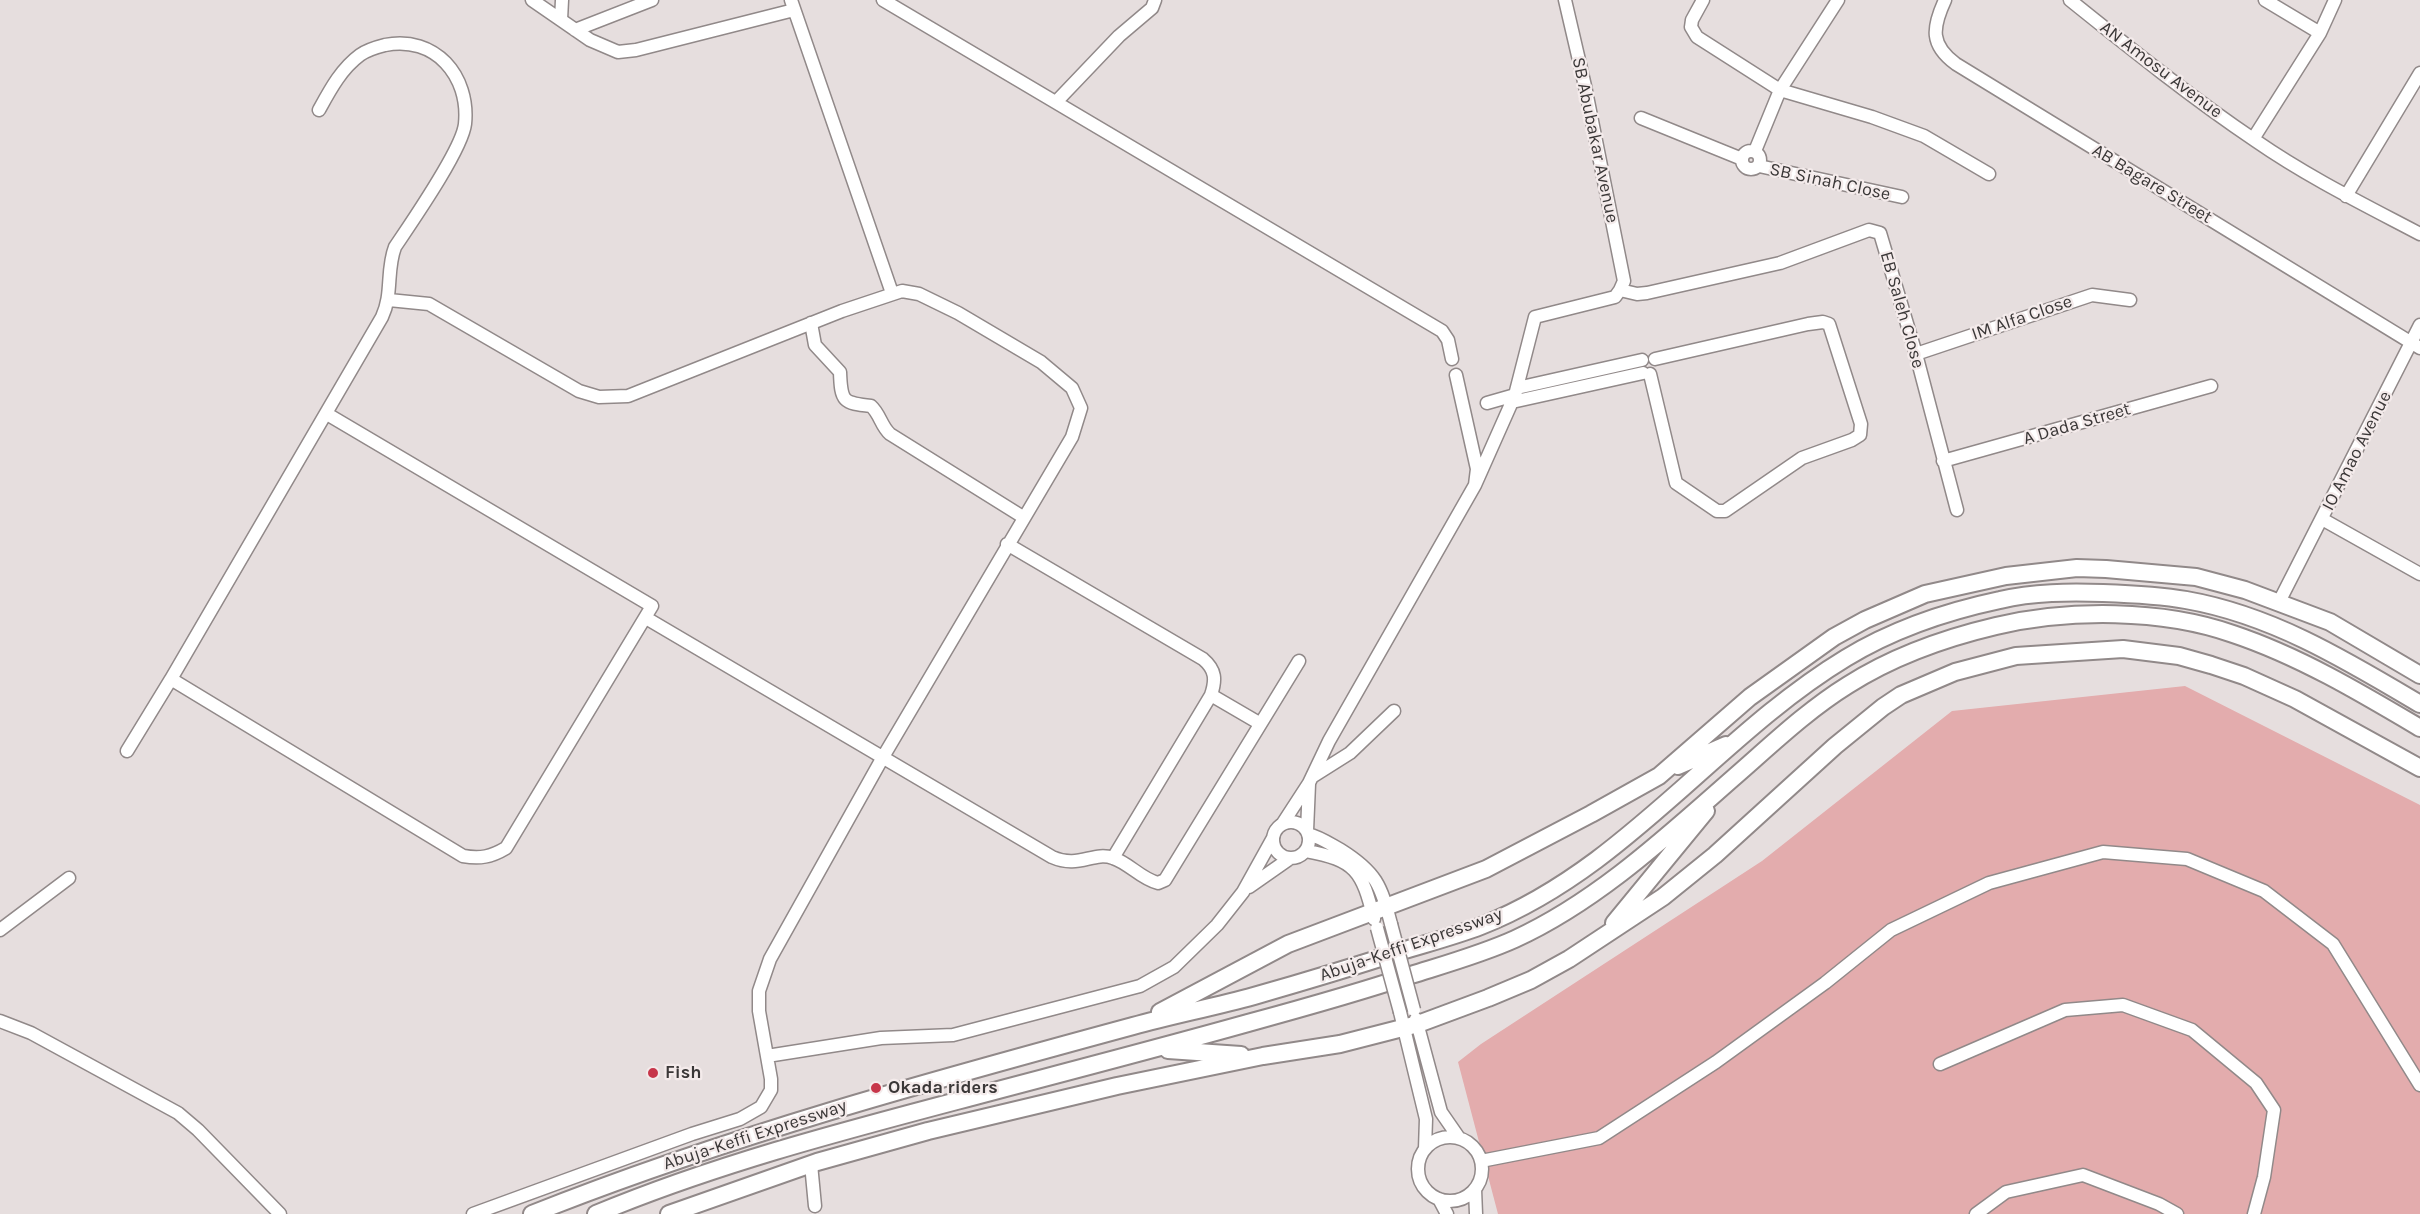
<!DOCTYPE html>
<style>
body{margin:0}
canvas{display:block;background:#e6dede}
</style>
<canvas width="2420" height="1214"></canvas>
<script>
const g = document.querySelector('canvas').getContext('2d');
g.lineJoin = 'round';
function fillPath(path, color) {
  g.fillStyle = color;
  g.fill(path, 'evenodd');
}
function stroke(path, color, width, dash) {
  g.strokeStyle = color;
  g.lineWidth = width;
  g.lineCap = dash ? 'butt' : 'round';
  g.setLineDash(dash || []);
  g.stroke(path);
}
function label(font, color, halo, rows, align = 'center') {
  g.font = font + ' Karla,sans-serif';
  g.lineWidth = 4.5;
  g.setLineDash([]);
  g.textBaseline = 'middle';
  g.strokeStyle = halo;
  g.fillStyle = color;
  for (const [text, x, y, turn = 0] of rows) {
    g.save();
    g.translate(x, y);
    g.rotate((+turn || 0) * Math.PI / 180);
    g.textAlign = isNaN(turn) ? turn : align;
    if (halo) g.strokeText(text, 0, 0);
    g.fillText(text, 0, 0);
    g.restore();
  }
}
fillPath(new Path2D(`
 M2185 686 2420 805V1214H1498L1458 1062 1481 1044 1762 861 1952 711Z`), '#e3acad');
const minor = new Path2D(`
 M532 0 590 40 618 52 636 50 794 10
 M791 0 892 293
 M883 0 1442 331 1448 340 1452 359
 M1703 0 1692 20 1691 27 1697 37 1780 90 1872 117 1924 136 1989 174
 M1945 0C1932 28 1930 45 1956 64L2420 348
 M2070 0C2131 49 2192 98 2256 141 2308 177 2365 205 2420 234
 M2265 0 2320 33
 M561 20 562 0
 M575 30 652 0
 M1057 101 1119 36 1152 8 1155 0
 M319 110C330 90 341 69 360 55 367 50 377 47 385 45 435 35 470 76 465 124 462 150 411 223 395 247 386 270 393 294 382 317L171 679 463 856C480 859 491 857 506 848L652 606 327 414
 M1641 118 1742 159
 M2253 139 2320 33 2335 0
 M1742 160a9 9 0 1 1 18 0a9 9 0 1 1-18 0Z
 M1755 151 1780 90 1838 0
 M1759 166 1902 197
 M2346 196 2420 73
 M1620 290 1637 294 1647 293 1780 263 1869 230 1880 233 1916 354 1957 510
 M389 300 429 304 579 391 599 397 628 396 842 311 902 291 919 294 958 313 1041 362 1072 388 1081 408 1072 437 883 757 770 959 759 991V1011L771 1079V1090L761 1107 740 1119 692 1134 473 1214
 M811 323 815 345 840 372C841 402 843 403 871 406 880 414 881 426 890 434L1023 517
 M1916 354 2092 295 2130 300
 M1650 374 1676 483 1717 511H1725L1802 458 1852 440 1860 435 1861 424 1829 324 1823 322 1808 324 1655 359
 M1517 388 1642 360
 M1512 402 1643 373
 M1487 403 1515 395
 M1943 461 2211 386
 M1475 485 1515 395 1535 317 1615 297 1620 290 1624 281 1585 86 1565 0
 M2322 519 2420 574
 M1007 544 1203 659C1216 670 1216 680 1211 695L1113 858
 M2279 602 2420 325
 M646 618 1052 857C1079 869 1093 851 1113 858 1129 863 1141 879 1158 883L1165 880 1299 661
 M1211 695 1259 723
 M127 751 171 679
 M1312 777 1350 753 1394 711
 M1273 840a18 18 0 1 1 36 0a18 18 0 1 1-36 0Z
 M1283 823 1309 783 1329 741 1475 485 1477 469 1456 375
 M1307 831 1309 784
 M1308 834C1320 837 1330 844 1341 850 1376 872 1381 885 1391 924
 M1306 851C1356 860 1362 871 1374 919
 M1249 887 1289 859
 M0 930 69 878
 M1400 1012 1426 1119 1425 1149
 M1416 1019 1441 1112 1459 1138
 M0 1021 31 1033 178 1113 198 1130 280 1214
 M767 1056 881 1038 953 1035 1140 986 1174 967 1217 925 1243 892 1273 838
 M1940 1064 2065 1010 2123 1005 2192 1030 2256 1083 2274 1110 2264 1177 2254 1214
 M1418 1169a32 32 0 1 1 64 0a32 32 0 1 1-64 0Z
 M1481 1161 1599 1138 1716 1062 1825 983 1891 930 1989 883 2103 852 2187 859 2264 891 2333 944 2420 1085
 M811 1164 815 1206
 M1475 1189 1476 1214
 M1439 1199 1447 1214
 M1976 1214 2006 1192 2083 1175 2159 1204 2177 1214`);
const highway = new Path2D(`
 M1678 766 1726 745
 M1614 923 1706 811
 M1160 1012 1288 944 1486 869 1591 814 1659 776 1750 697 1834 637 1865 620 1925 594 2006 576 2077 568 2106 569 2196 577 2245 590 2330 622 2420 675
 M1168 1050 1241 1055
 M532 1214C728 1136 930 1081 1133 1026 1173 1015 1214 1007 1254 996 1303 982 1353 967 1402 951 1428 943 1455 936 1481 926 1626 869 1717 736 1846 658 1892 630 1948 611 2000 600 2034 592 2069 592 2103 593 2131 594 2158 595 2186 600 2272 615 2346 660 2420 704
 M596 1214C716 1164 843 1131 968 1098 1062 1073 1155 1049 1248 1023 1303 1008 1357 993 1411 975 1446 964 1482 954 1515 939 1596 902 1666 837 1732 779 1769 747 1806 711 1848 685 1892 657 1945 638 1996 626 2069 609 2162 609 2233 634 2299 656 2361 693 2420 728
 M669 1214 817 1162 928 1131 1117 1086 1263 1056 1340 1044 1418 1024 1488 998 1531 980 1569 959 1663 897 1715 855 1835 746 1883 707 1901 695 1955 672 2016 656 2123 649 2179 656 2211 665 2244 676 2295 699 2420 768`);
stroke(minor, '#918989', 15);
stroke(highway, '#918989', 20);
stroke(minor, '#fff', 12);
stroke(highway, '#fff', 16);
const minorBridge = new Path2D(`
 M1391 924 1414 1010
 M1377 928 1400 1012`);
stroke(minorBridge, '#918989', 15, []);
stroke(minorBridge, '#fff', 12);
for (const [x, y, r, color] of [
 [653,1073,6,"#c7364a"],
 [876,1088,6,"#c7364a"]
]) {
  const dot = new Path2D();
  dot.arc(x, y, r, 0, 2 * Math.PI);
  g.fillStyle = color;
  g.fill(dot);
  stroke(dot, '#f4ebeb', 2);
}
label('18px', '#3a3737', '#f4ebeb', [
 ["AN Amosu Avenue",2161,70,37],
 ["SB Abubakar Avenue",1595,140,78],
 ["SB Sinah Close",1830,182,12],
 ["AB Bagare Street",2152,184,31],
 ["EB Saleh Close",1902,310,74],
 ["IM Alfa Close",2022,318,-19],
 ["A Dada Street",2077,424,-16],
 ["IO Amao Avenue",2357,451,-63],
 ["Abuja-Keffi Expressway",1411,945,-19],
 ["Abuja-Keffi Expressway",755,1135,-18]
]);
label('bold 18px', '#3a3737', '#f4ebeb', [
 ["Fish",665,1073],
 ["Okada riders",888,1088]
], 'left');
</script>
